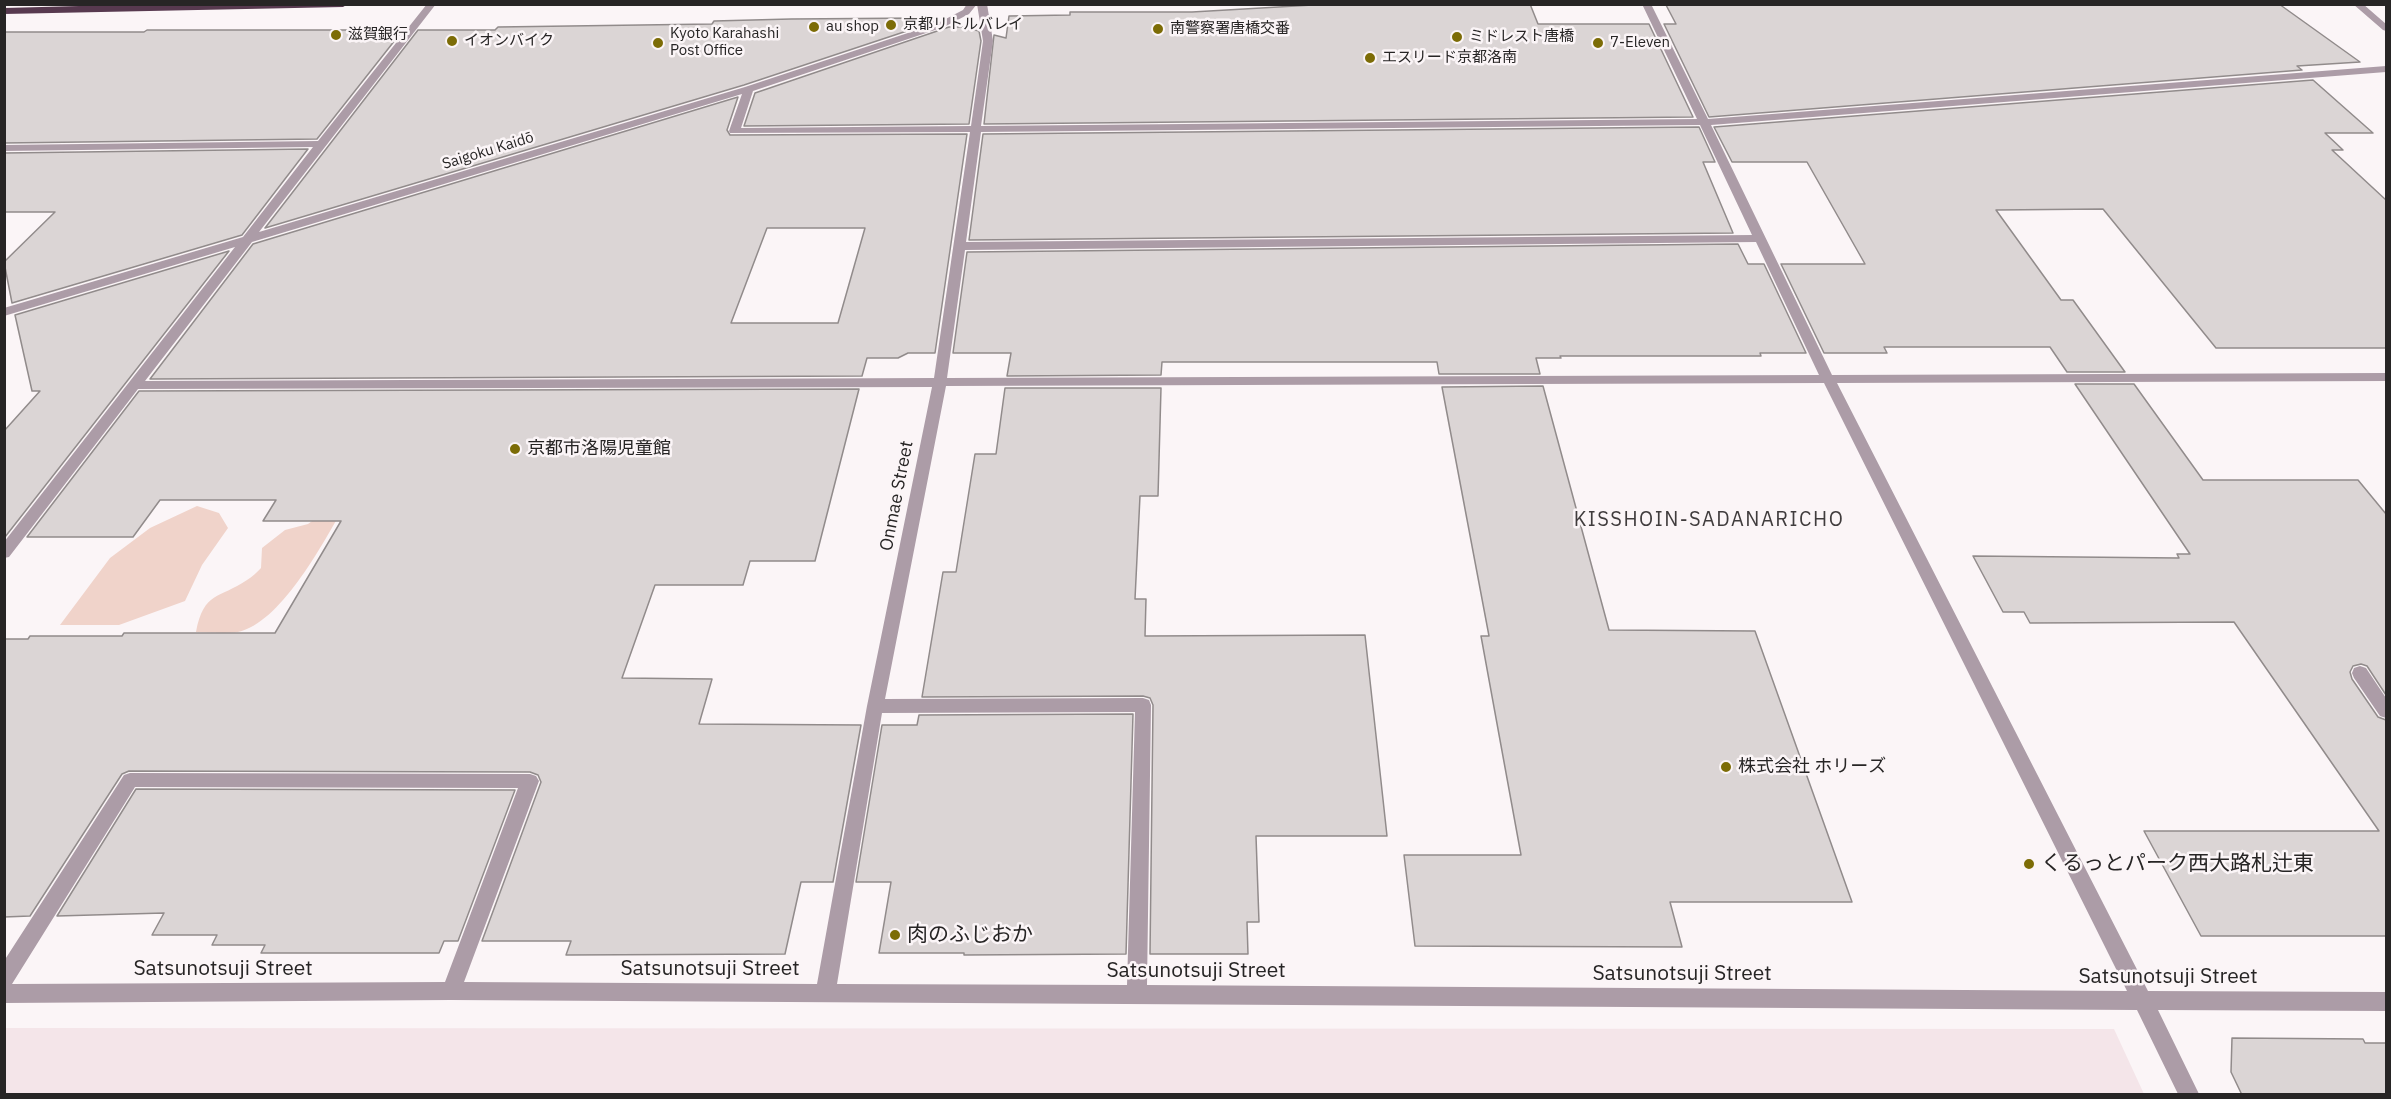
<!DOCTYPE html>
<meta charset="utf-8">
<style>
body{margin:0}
#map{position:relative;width:2391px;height:1099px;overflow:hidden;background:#fbf5f7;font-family:"IBM Plex Sans",sans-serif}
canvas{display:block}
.frame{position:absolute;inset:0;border:6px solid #272525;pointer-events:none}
</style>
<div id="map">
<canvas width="2391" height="1099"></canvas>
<div class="frame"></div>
</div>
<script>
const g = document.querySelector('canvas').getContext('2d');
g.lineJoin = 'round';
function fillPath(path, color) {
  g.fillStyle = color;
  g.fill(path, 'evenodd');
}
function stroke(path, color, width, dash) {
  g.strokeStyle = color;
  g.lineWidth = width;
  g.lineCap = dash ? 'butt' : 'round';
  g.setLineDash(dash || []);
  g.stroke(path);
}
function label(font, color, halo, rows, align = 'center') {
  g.font = font + ' "IBM Plex Sans","Noto Sans JP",sans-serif';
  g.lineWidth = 5;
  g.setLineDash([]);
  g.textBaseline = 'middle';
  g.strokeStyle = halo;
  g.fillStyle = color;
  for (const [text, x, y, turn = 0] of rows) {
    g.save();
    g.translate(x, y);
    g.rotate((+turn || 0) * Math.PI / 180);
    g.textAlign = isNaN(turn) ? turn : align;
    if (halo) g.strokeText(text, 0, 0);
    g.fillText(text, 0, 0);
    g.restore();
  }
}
fillPath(new Path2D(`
 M5 1028 2114 1029 2144 1094H5Z`), '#f4e5e9');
fillPath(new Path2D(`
 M197 506 219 513 228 528 202 565 185 601 119 625H60L110 558 150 528Z
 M341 512C321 547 280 623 238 632 225 634 209 632 196 632 204 591 219 599 247 580 252 577 257 572 261 568L262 548 285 530 308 524 319 516Z`), '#f0d3ca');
const building = new Path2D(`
 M1330 4H1530L1538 24H1649L1693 117 984 124 994 35 1006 38 1009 16 1070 15V12H1192Z
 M1702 4H2279L2360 62 2297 66 2302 70 1709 117 1664 24H1676L1666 5Z
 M922 18 934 22 744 85 265 228 418 30H495L498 27 712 24 714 21 791 19Z
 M949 27H964L979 31 981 41 969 124 744 126 755 93Z
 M147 30H403L317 139 4 143V32H144Z
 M2313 80 2373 133H2325L2343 150H2332L2386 200V348H2216L2103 209 1996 210 2061 300H2073L2125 372H2067L2050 347H1884L1887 353H1824L1781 264H1865L1807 162H1732L1714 127Z
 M738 97 727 130 730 135 967 134 935 353H908L898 358H867L862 376 150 379 253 244ZM767 228H865L838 323H731Z
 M1699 127 1715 162H1703L1733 233 969 240 983 134Z
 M308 149 242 235 12 303 4 262 55 212H4V153Z
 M1738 244 1748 264H1764L1806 353H1760L1761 356H1560L1561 358H1536L1540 374H1439L1437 362H1162L1161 375 1007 376 1011 353H953L967 252Z
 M229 251 5 537H4V431L40 391H32L15 315Z
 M2075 384H2134L2203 480H2358L2386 514V695L2367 666 2361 664 2353 666 2350 672 2352 679 2378 717 2386 720V936H2201L2144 831H2379L2234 622 2030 623 2024 612H2003L1973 556 2179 558 2177 554H2190Z
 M1543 386 1609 630 1755 631 1852 902H1670L1682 947 1415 946 1404 855H1521L1481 636H1489L1442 387Z
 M1005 388H1161L1158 496H1140L1135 599H1146L1145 636 1365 635 1387 836H1256L1259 922H1247L1248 954H1150L1153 705 1150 698 1143 696 922 697 943 572H956L975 454H996Z
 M859 389 815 561H750L743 585H655L622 678 712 679 699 724 861 725 833 882H801L785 954 566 955 571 941H482L541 782 538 775 530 772 129 771 122 774 30 916 4 917V639H28L30 636H122L124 633H275L341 521H263L276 500H160L133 537H27L139 391Z
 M1133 714 1126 954 964 955V953H879L891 882H856L882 725H917L919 715Z
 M136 789 515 790 458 941H444L439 953H261L265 945H212L217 935H152L164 913 57 916Z
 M2232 1038 2363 1039 2365 1043H2386V1095H2242L2231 1072Z`);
fillPath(building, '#dbd5d5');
stroke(building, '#918b8b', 1.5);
fillPath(new Path2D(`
 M427 4H436L259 232 745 87 938 23 963 10 967 4H977L969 14 944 27 753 91 741 128 971 126 983 41 977 4H987L993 41 981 126 1697 119 1642 4H1651L1708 119 2386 66V72L1711 125 1832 375 2386 373V381L1837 383 2148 991 2386 992V1011L2158 1010 2199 1094H2178L2137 1010 451 1000 4 1003V961L124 775 130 773 530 774 536 776 539 781 464 982 817 984 867 706 932 387 138 389 9 557 4 558V542L235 247 4 316V308L243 237 313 147 4 151V145L318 141ZM742 94 729 131 730 133 970 132 934 378 145 381 252 242ZM1700 125 1752 235 966 242 981 132ZM1756 242 1819 375 947 378 965 250ZM1824 383 2127 991 1147 985 1151 705 1149 700 1143 698 885 699 946 386ZM1135 712 1127 985 837 984 882 713ZM135 787 518 788 445 982 12 984Z
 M2353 4H2363L2386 24V31L2383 30Z
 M2360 666 2366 668 2386 698V718L2380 716 2354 678 2352 673 2354 668Z`), '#ac9ca7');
fillPath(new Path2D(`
 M154 4H348L343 7 4 14V8Z`), '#57394f');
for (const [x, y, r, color] of [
 [891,25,6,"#7c6c06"],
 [814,27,6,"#7c6c06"],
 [1158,29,6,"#7c6c06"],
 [336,35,6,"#7c6c06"],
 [1457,37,6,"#7c6c06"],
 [452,41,6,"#7c6c06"],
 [658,43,6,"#7c6c06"],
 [1598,43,6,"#7c6c06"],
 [1370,58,6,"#7c6c06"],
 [515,449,6,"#7c6c06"],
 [1726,767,6,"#7c6c06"],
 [2029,864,6,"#7c6c06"],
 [895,935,6,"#7c6c06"]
]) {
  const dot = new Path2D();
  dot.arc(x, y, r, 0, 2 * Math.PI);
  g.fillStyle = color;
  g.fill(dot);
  stroke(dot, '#fbf5f7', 2);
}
label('15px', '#272525', '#fbf5f7', [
 ["京都リトルバレイ",903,25],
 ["au shop",826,27],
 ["南警察署唐橋交番",1170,29],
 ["Kyoto Karahashi",670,34],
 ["Post Office",670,51],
 ["滋賀銀行",348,35],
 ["ミドレスト唐橋",1469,37],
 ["イオンバイク",464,41],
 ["7-Eleven",1610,43],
 ["エスリード京都洛南",1382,58]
], 'left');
label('15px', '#272525', '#fbf5f7', [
 ["Saigoku Kaidō",488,151,-17]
]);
label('18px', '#272525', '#fbf5f7', [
 ["京都市洛陽児童館",527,449],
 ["株式会社 ホリーズ",1738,767]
], 'left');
label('18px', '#272525', '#fbf5f7', [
 ["Onmae Street",897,496,-79]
]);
g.letterSpacing = '1.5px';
label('20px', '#403c3d', '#fbf5f7', [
 ["KISSHOIN-SADANARICHO",1709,520]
]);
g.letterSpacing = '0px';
label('21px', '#272525', '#fbf5f7', [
 ["くるっとパーク西大路札辻東",2041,864],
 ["肉のふじおか",907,935]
], 'left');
label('21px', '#272525', '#fbf5f7', [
 ["Satsunotsuji Street",223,969],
 ["Satsunotsuji Street",710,969],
 ["Satsunotsuji Street",1196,971],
 ["Satsunotsuji Street",1682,974],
 ["Satsunotsuji Street",2168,977]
]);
</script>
